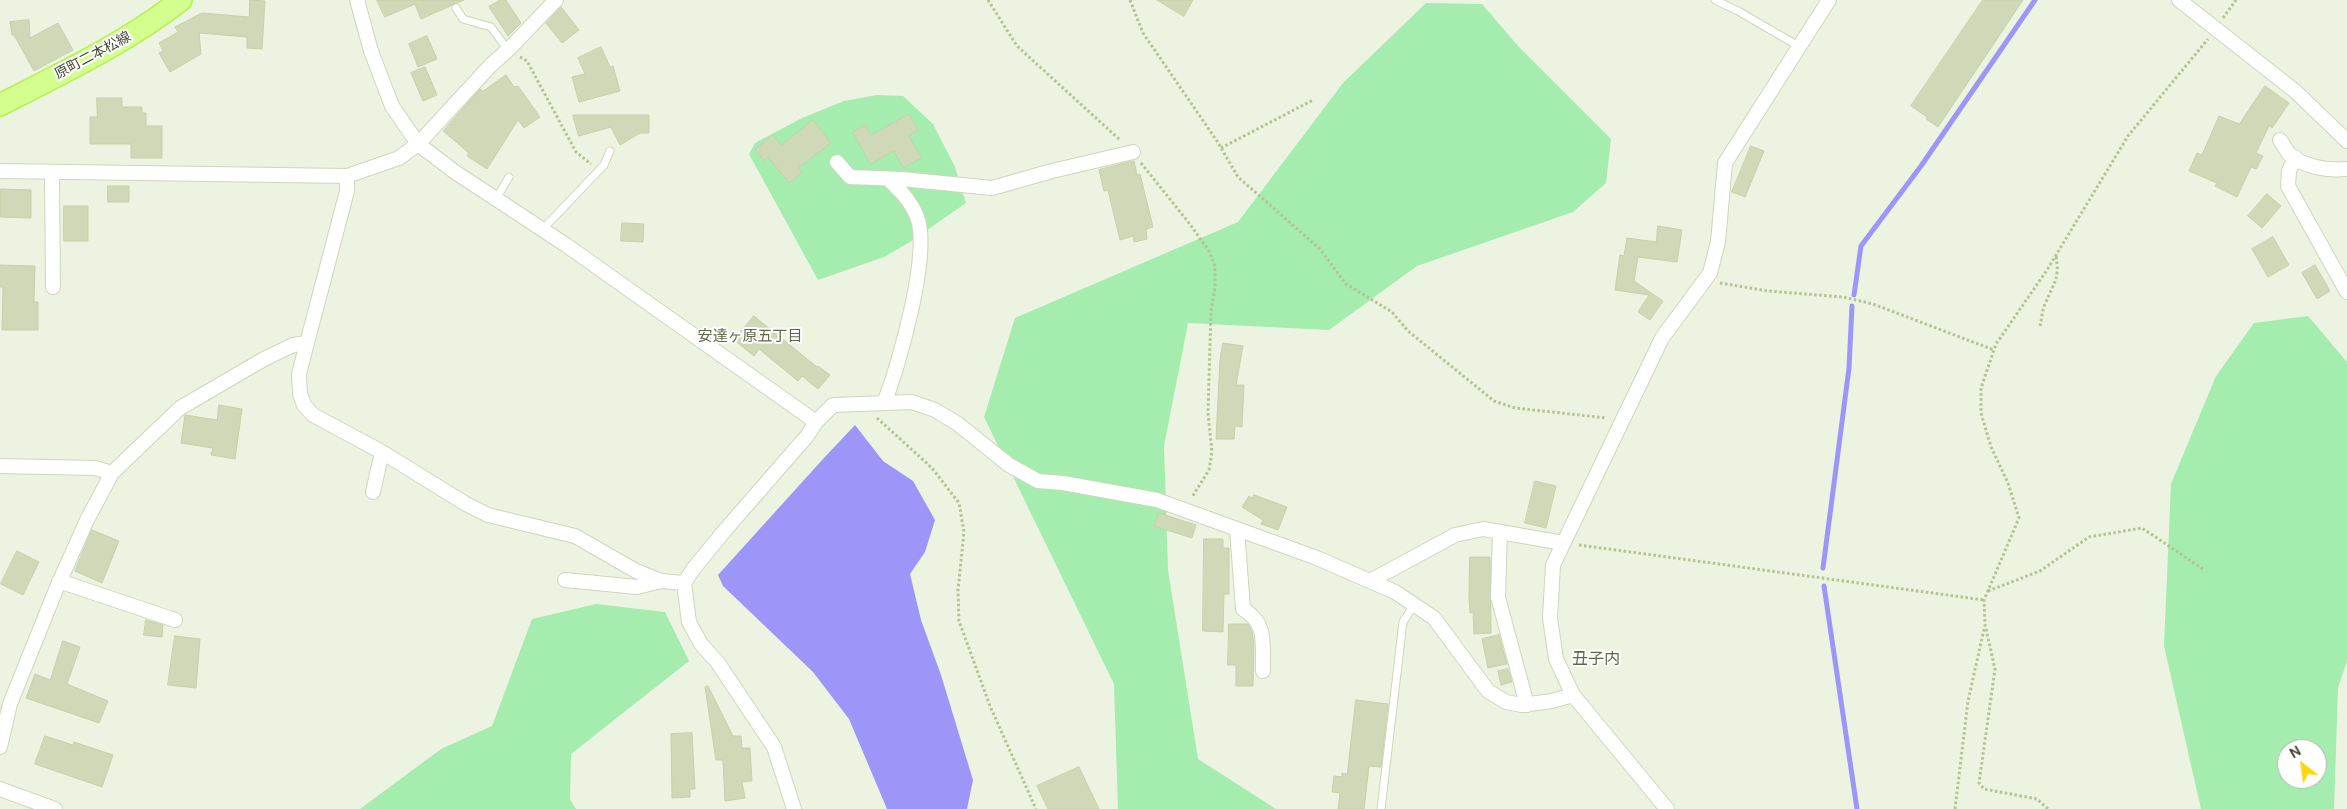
<!DOCTYPE html>
<meta charset="utf-8">
<style>
body{margin:0}
#map{position:relative;width:2347px;height:809px;overflow:hidden;background:#ecf3e1;font-family:"DM Sans",sans-serif}
canvas{display:block}
.north{position:absolute;left:2277px;top:739px;width:50px;height:50px;box-sizing:border-box;background:#fff;border:1px solid #b2b5ad;border-radius:50%;rotate:330deg;font-size:14px;font-weight:700;line-height:20px;text-align:center;color:#3f4531}
.north::after{content:'';display:block;margin:auto;width:18px;height:22px;background:#ffd60c;clip-path:polygon(50% 0,100% 100%,50% 72%,0 100%)}
</style>
<div id="map">
<canvas width="2347" height="809"></canvas>
<div class="north">N</div>
</div>
<script>
const g = document.querySelector('canvas').getContext('2d');
g.lineJoin = 'round';
function fillPath(path, color) {
  g.fillStyle = color;
  g.fill(path, 'evenodd');
}
function stroke(path, color, width, dash) {
  g.strokeStyle = color;
  g.lineWidth = width;
  g.lineCap = dash ? 'butt' : 'round';
  g.setLineDash(dash || []);
  g.stroke(path);
}
function label(font, color, halo, rows, align = 'center') {
  g.font = font + ' "DM Sans","Noto Sans JP",sans-serif';
  g.lineWidth = 4;
  g.setLineDash([]);
  g.textBaseline = 'middle';
  g.strokeStyle = halo;
  g.fillStyle = color;
  for (const [text, x, y, turn = 0] of rows) {
    g.save();
    g.translate(x, y);
    g.rotate((+turn || 0) * Math.PI / 180);
    g.textAlign = isNaN(turn) ? turn : align;
    if (halo) g.strokeText(text, 0, 0);
    g.fillText(text, 0, 0);
    g.restore();
  }
}
fillPath(new Path2D(`
 M1426 3 1482 4 1519 47 1611 139 1606 183 1573 212 1417 266 1329 330 1188 323 1164 446 1168 570 1198 759 1276 809H1118L1114 684 984 417 1015 318 1238 222 1343 83Z
 M877 95 903 96 933 124 955 167 966 203 910 242 884 257 818 280 749 154 755 143 802 118 844 101Z
 M2308 316 2347 362V661L2338 688 2334 809H2201L2164 646 2171 484 2216 376 2254 323ZM2287 749H2317V779H2287Z
 M596 604 665 612 689 661 571 754 570 799 576 809H360L441 749 492 726 532 619Z`), '#a4edae');
fillPath(new Path2D(`
 M855 425 883 461 913 481 935 520 925 552 910 574 921 620 941 675 973 780 967 809H887L849 719 813 672 723 586 718 575 823 459Z`), '#9e95f8');
stroke(new Path2D(`
 M1854 295 1861 246 1921 166 2035 0
 M1823 568 1849 368 1852 306
 M1824 586 1857 809`), '#9e95f8', 5);
const building = new Path2D(`
 M250 0 265 1 262 49 247 48V37L199 33 201 54 170 72 159 53 163 51 159 43 178 32 175 27 202 13 249 17Z
 M377 0H464L421 19 415 4 385 17Z
 M500 0H506L521 23 508 36 489 7Z
 M1157 0H1193L1184 16Z
 M1983 0H2023L1938 127 1926 119 1927 117 1911 106Z
 M561 7 579 30 562 43 546 23Z
 M29 20 30 38 58 23 73 50 34 71 14 35H12L10 22Z
 M427 36 437 59 418 67 409 44Z
 M601 47 610 67 613 66 620 91 579 102 572 77 585 74 578 58Z
 M425 67 437 95 423 101 411 73Z
 M506 75 514 87 518 86 540 117 524 128 518 120 487 169 467 156 469 153 443 131 480 89 483 91Z
 M2265 86 2289 103 2272 128 2269 126 2256 153 2263 156 2256 169 2251 167 2237 197 2215 186 2217 183 2189 171 2197 153 2202 155 2219 116 2239 124Z
 M97 98H122V107H142V113H146V126H162V158H131V144H90V117H97Z
 M909 114 918 130 909 136 921 158 903 168 894 151 870 164 853 132 865 125 871 135Z
 M573 115H649V133H640L620 145 611 127 579 136Z
 M813 120 831 143 798 168 802 173 789 183 768 157 764 161 755 149 773 135 781 145Z
 M1751 146 1764 151 1745 197 1732 192Z
 M1134 161 1137 175 1140 174 1153 227 1146 229 1147 239 1134 242 1133 236 1120 240 1108 190 1104 191 1099 170Z
 M108 186H129V202H108Z
 M1 189 31 190V218L1 217Z
 M2267 194 2281 206 2262 228 2248 216Z
 M64 206H88V241H64Z
 M622 223 644 224 643 242 621 241Z
 M1658 226 1682 230 1677 262 1638 257 1634 281 1663 301 1650 320 1638 312 1649 295 1615 290 1620 255 1624 256 1627 238 1656 242Z
 M2273 237 2289 265 2268 277 2252 249Z
 M0 265 35 266 34 302H38V330H2L3 287H0Z
 M2315 265 2330 291 2317 299 2302 273Z
 M754 316 817 367 818 366 830 375 818 389 802 376 798 381 759 349 754 356 734 340Z
 M1223 343 1243 346 1236 385H1244L1242 427 1235 426 1234 439H1216L1220 360Z
 M219 405 242 409 235 459 211 455 213 448 181 443 185 415 217 420Z
 M1535 481 1556 486 1546 528 1525 523Z
 M1254 495 1287 507 1278 530 1261 524 1263 520 1242 507 1249 496 1252 498Z
 M1159 513 1196 525 1192 538 1154 526Z
 M92 530 119 541 102 583 75 571Z
 M1204 539H1223V548H1229V594H1224L1223 632 1203 631Z
 M17 551 39 562 23 595 1 584Z
 M1470 557H1490L1491 633 1474 634 1473 612 1470 613 1469 599Z
 M146 620 163 625 162 637 144 635Z
 M1229 624H1248L1252 631 1254 644 1253 686H1236V665H1228Z
 M1499 635 1507 664 1488 668 1482 639Z
 M175 636 200 639 196 688 168 685Z
 M63 641 80 647 67 684 108 701 99 723 26 698 35 674 50 680Z
 M1508 669 1512 682 1501 685 1498 671Z
 M708 686 733 736H741L742 748H750L752 781 742 782 745 798 725 801 723 760H716L705 687Z
 M1356 700 1388 704 1381 767 1369 766 1364 809H1338L1340 793 1332 792 1334 776 1342 777V773L1347 774Z
 M692 733 695 789H690V797L672 798 671 734Z
 M45 736 73 745 74 742 113 755 102 787 35 764Z
 M1079 767 1099 809H1048L1037 786Z`);
fillPath(building, '#cfd9b8');
stroke(building, '#c5d1a8', 1);
const service = new Path2D(`
 M1715 0 1738 11 1800 47
 M456 8 463 19 491 27 508 50
 M496 199 509 177
 M542 230 604 165 610 151
 M1381 809 1403 622 1414 605`);
const minor = new Path2D(`
 M357 0 371 51 392 106 418 144 455 172 566 245 816 422 807 436 726 529 694 568 684 583 689 622 701 644 718 663 774 747 794 809
 M2179 0 2295 91 2347 141
 M2280 140C2283 144 2286 150 2289 154 2303 167 2329 171 2347 169
 M2295 157 2289 171 2288 186 2347 292
 M837 162 850 177 902 179 992 188 1052 171 1133 152
 M0 171 347 176 399 158 418 144 490 66 511 47 556 0
 M52 173 53 287
 M307 343 299 374 300 394 304 405 313 415 382 452 373 492
 M884 403C899 366 931 252 917 217 911 201 899 189 887 178
 M816 422 833 405 912 402 935 410 958 424 1009 465 1038 481 1063 483 1157 500 1317 558 1395 592 1434 618 1488 691 1506 702 1522 705 1552 701 1573 695
 M382 452 466 504 488 515 575 536 636 571 661 581 684 583
 M0 466 95 468 112 473
 M1237 529 1243 609C1268 624 1262 644 1263 671
 M1500 532 1498 597 1527 705
 M565 580 637 587 661 581
 M59 581 175 620
 M1370 581 1455 535 1483 529 1563 543
 M0 747 10 704 57 587 87 520 112 473 180 408 264 359 293 345 307 343 347 191V176
 M0 789 55 809
 M1667 809 1573 695 1556 659 1550 618 1553 565 1662 338 1710 273 1718 242 1725 163 1829 0`);
const primary = new Path2D(`
 M0 105C62 73 126 43 181 0`);
stroke(service, '#cdd7ba', 9);
stroke(minor, '#cdd7ba', 16);
stroke(primary, '#b4f151', 24);
stroke(new Path2D(`
 M988 0 1017 46 1120 140
 M1130 0 1143 33 1217 141 1238 177 1320 249 1346 284 1392 312 1408 331 1494 401 1515 408 1607 418
 M2223 18 2236 0
 M520 57 527 61 576 152 591 164
 M1221 148 1313 100
 M1141 163 1189 223 1209 251 1215 266V288L1211 311 1208 413 1212 452 1209 470 1192 497
 M1720 283 1768 291 1843 297 1873 304 1994 350
 M2040 326C2042 318 2042 309 2046 302 2054 282 2060 279 2056 256
 M877 418 932 468 959 503 964 532 958 590 959 621 990 706 1036 809
 M1579 545 1984 600
 M1988 591 2040 571 2089 537 2142 528 2203 569
 M1986 629 1995 669 1979 783 1984 789 2037 799 2048 809
 M1955 809 1968 701 1985 625 1984 600 2019 518 2008 483 1991 447 1981 413V388L1996 344 2047 270 2128 136 2208 39`), '#b3c392', 3, [2.5, 2.5]);
stroke(service, '#fff', 7);
stroke(minor, '#fff', 14);
stroke(primary, '#d2ff8e', 21);
label('14px', '#3f4531', '#fff', [
 ["原町二本松線",93,56,-28]
]);
label('15px', '#5f6947', '#fff', [
 ["安達ヶ原五丁目",750,337]
]);
label('16px', '#5f6947', '#fff', [
 ["丑子内",1596,660]
]);
</script>
